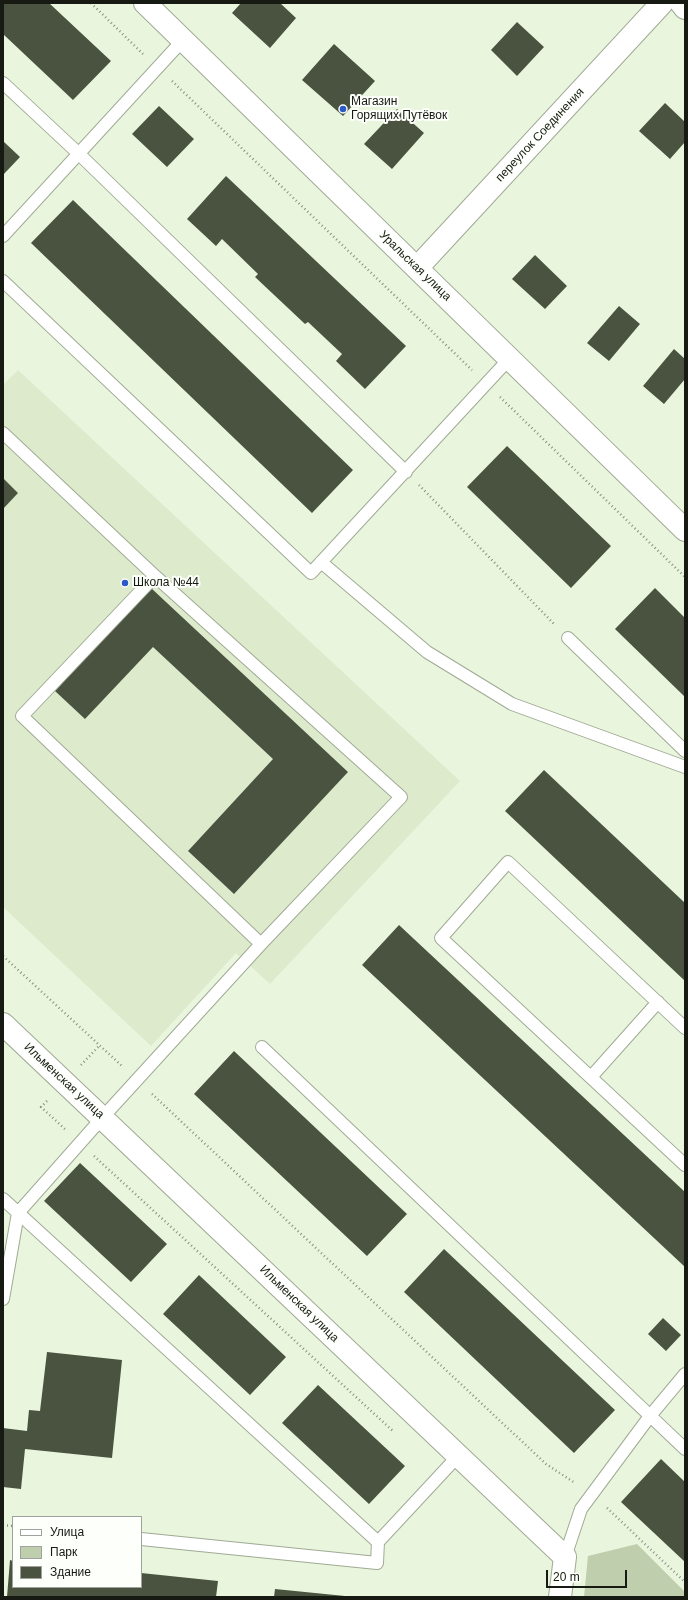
<!DOCTYPE html>
<meta charset="utf-8">
<style>
body{margin:0}
#map{position:relative;width:688px;height:1600px;overflow:hidden;background:#eaf5de;font-family:Arial,sans-serif}
canvas{display:block}
.frame{position:absolute;inset:0;border:4px solid #171a12;pointer-events:none}
.legend{position:absolute;left:12px;top:1516px;width:130px;height:72px;box-sizing:border-box;background:#fcfffa;border:1px solid #a0a39d;margin:0;padding:5px 7px;list-style:none;font-size:12px;color:#171a12}
.legend li{display:flex;align-items:center;gap:8px;height:20px}
.legend b{width:20px;border:1px solid #a0a39d}
.scale{position:absolute;left:546px;top:1570px;width:81px;height:18px;box-sizing:border-box;border:2px solid #171a12;border-top:0;padding-left:5px;font-size:12px;line-height:14px;white-space:nowrap;color:#171a12;-webkit-text-stroke:3px #fcfffa;paint-order:stroke}
</style>
<div id="map">
<canvas width="688" height="1600"></canvas>
<div class="frame"></div>
<ul class="legend">
<li><b style="height:5px;background:#fff"></b>Улица</li>
<li><b style="height:11px;background:#bfceac"></b>Парк</li>
<li><b style="height:11px;background:#4a5340"></b>Здание</li>
</ul>
<div class="scale">20 m</div>
</div>
<script>
const g = document.querySelector('canvas').getContext('2d');
g.lineJoin = 'round';
function fillPath(path, color) {
  g.fillStyle = color;
  g.fill(path, 'evenodd');
}
function stroke(path, color, width, dash) {
  g.strokeStyle = color;
  g.lineWidth = width;
  g.lineCap = dash ? 'butt' : 'round';
  g.setLineDash(dash || []);
  g.stroke(path);
}
function label(font, color, halo, rows, align = 'center') {
  g.font = font + ' Arial,sans-serif';
  g.lineWidth = 4;
  g.setLineDash([]);
  g.textBaseline = 'middle';
  g.strokeStyle = halo;
  g.fillStyle = color;
  for (const [text, x, y, turn = 0] of rows) {
    g.save();
    g.translate(x, y);
    g.rotate((+turn || 0) * Math.PI / 180);
    g.textAlign = isNaN(turn) ? turn : align;
    if (halo) g.strokeText(text, 0, 0);
    g.fillText(text, 0, 0);
    g.restore();
  }
}
fillPath(new Path2D(`
 M18 370 460 781 270 984 236 953 151 1046 3 907V385Z`), '#ddeacc');
fillPath(new Path2D(`
 M637 1544 685 1592V1597H584L588 1556Z`), '#bfceac');
fillPath(new Path2D(`
 M3 3H49L111 61 73 100 3 34Z
 M241 3H280L296 18 270 48 232 13Z
 M517 22 544 47 517 76 491 50Z
 M334 44 375 81 343 116 302 80Z
 M665 103 685 122V142L670 159 639 131Z
 M159 106 194 139 167 167 132 134Z
 M397 109 424 133 392 169 364 144Z
 M3 141 20 157 3 175Z
 M226 176 406 346 365 389 336 361 342 354 308 322 305 324 255 277 258 274 222 239 216 246 187 219Z
 M73 200 353 470 312 513 31 243Z
 M535 255 567 286 545 309 512 279Z
 M619 306 640 324 609 361 587 343Z
 M674 349 685 359V379L664 404 643 386Z
 M507 446 611 546 571 588 467 487Z
 M3 478 18 493 3 509Z
 M151 588 348 772 234 894 188 851 273 759 153 647 85 719 55 691Z
 M655 588 685 618V697L615 629Z
 M544 770 685 903V981L505 811Z
 M399 925 685 1192V1267L362 965Z
 M234 1051 407 1214 367 1256 194 1094Z
 M80 1163 167 1244 131 1282 44 1201Z
 M444 1249 615 1410 574 1453 404 1292Z
 M199 1275 286 1357 250 1395 163 1314Z
 M663 1318 681 1335 666 1351 648 1334Z
 M47 1352 122 1360 112 1458 25 1449 21 1489 3 1487V1428L27 1431 29 1410 40 1411Z
 M318 1385 405 1466 369 1504 282 1423Z
 M661 1459 685 1482V1562L621 1502Z
 M10 1560 13 1561V1587H141V1573L218 1581 216 1597H7Z
 M275 1589 345 1596V1597H274Z`), '#4a5340');
const lane = new Path2D(`
 M3 83 78 153 406 472
 M3 236 183 40
 M3 281 311 573 510 358
 M3 433 155 576
 M321 562 427 652 512 704 685 767
 M568 638 685 751
 M685 1028 508 862 441 938 685 1165
 M262 1047 685 1449
 M591 1077 658 1002
 M3 1199 378 1542 458 1456
 M3 1299 18 1213 103 1117 261 944 401 797 155 576 22 716 261 944
 M141 1539 377 1563 378 1542
 M565 1557 581 1509 650 1416 685 1374`);
const street = new Path2D(`
 M681 3 685 8
 M417 268 662 3
 M3 1024 565 1557 560 1597`);
const secondary = new Path2D(`
 M145 3 685 530`);
stroke(lane, '#a0aa94', 14);
stroke(street, '#a0aa94', 24);
stroke(secondary, '#a0aa94', 24);
stroke(new Path2D(`
 M91 3 143 54
 M172 81 472 370
 M500 397 685 577
 M419 485 555 625
 M3 956 122 1066
 M81 1065 100 1045
 M152 1094 546 1464 575 1483
 M47 1101 41 1107 66 1130
 M94 1156 394 1432
 M607 1508 685 1582
 M3 1525 13 1526`), '#899080', 2.5, [1, 3]);
stroke(lane, '#fff', 12);
stroke(street, '#fff', 22);
stroke(secondary, '#fff', 22);
for (const [x, y, r, color] of [
 [343,109,4,"#2b59c7"],
 [125,583,4,"#2b59c7"]
]) {
  const dot = new Path2D();
  dot.arc(x, y, r, 0, 2 * Math.PI);
  g.fillStyle = color;
  g.fill(dot);
  stroke(dot, '#fcfffa', 1.5);
}
label('12px', '#171a12', '#fcfffa', [
 ["Магазин",351,102],
 ["Горящих Путёвок",351,116],
 ["Школа №44",133,583]
], 'left');
label('12px', '#171a12', '#fcfffa', [
 ["переулок Соединения",540,135,-47],
 ["Уральская улица",415,266,44],
 ["Ильменская улица",64,1081,43],
 ["Ильменская улица",299,1304,44]
]);
</script>
